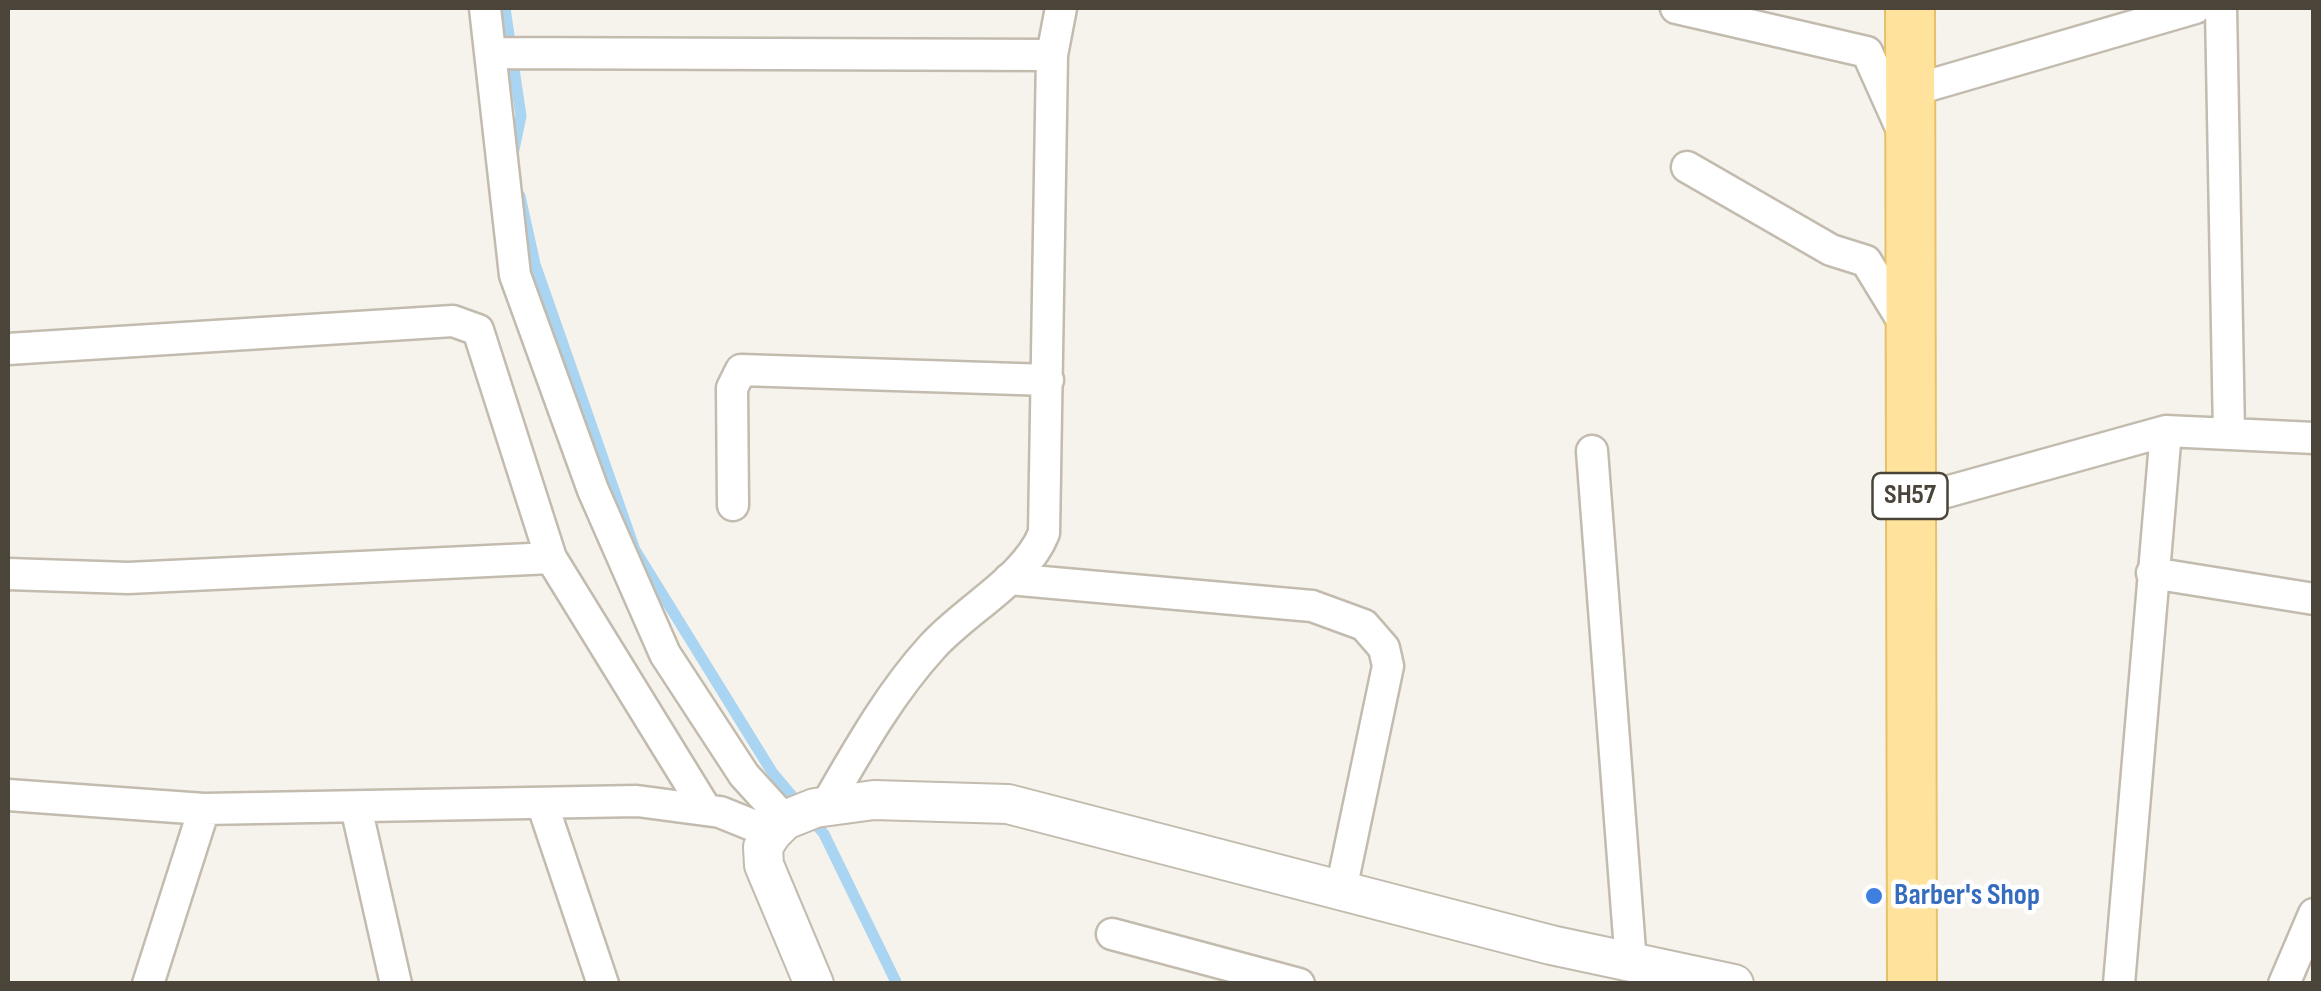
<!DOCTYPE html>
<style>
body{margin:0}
#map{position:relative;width:2321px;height:991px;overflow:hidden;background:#f6f3ec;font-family:"Sofia Sans Condensed",sans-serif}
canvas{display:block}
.frame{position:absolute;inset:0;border:10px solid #4b4439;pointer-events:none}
</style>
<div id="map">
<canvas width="2321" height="991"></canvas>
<div class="frame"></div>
</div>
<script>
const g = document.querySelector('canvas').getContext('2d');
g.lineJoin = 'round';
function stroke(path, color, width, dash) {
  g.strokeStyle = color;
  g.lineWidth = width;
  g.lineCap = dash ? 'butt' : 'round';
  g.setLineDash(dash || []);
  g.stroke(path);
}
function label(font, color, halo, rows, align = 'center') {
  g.font = font + ' "Sofia Sans Condensed",sans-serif';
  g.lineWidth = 9;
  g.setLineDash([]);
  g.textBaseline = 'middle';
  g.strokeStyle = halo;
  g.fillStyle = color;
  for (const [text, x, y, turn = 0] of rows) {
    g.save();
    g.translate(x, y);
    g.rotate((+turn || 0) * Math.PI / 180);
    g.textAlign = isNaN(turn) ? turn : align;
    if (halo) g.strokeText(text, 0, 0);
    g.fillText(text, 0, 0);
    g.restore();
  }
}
stroke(new Path2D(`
 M505 8 521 116 513 154
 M520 196 535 264 635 550 772 772 824 834 897 984`), '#a9d4f2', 11);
const minor = new Path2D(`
 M485 8 515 275 593 490 665 654 744 775 785 820
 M1676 8 1867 52 1902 130
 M2221 8 2229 434
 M490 53 1052 55
 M1910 91 2195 8
 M1687 167 1831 250 1866 261 1907 328
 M8 349 453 321 478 330 551 558 705 808
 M2166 431 2314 438
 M1592 451 1631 964
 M1910 502 2166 431 2119 984
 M733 505 732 388 741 370 1048 380
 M2152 573 2314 599
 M8 574 128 578 551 558
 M1009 579 1312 606 1364 625 1384 648 1388 666 1341 890
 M8 795 204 809 637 801 720 812 772 833
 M542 803 603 984
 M356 807 396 984
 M825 807C857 752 889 694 932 647 966 609 1026 579 1044 533L1052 55 1061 8
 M1112 934 1299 984
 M148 984 204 809
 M2284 984 2314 914`);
const tertiary = new Path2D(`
 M814 984 764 865 763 847 772 833 785 820 815 808 874 800 1008 804 1551 945 1734 984`);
const primary = new Path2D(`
 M1910 8 1912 984`);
stroke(minor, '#c2bbae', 35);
stroke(tertiary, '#c2bbae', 42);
stroke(primary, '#e6c16a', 52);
stroke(minor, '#fff', 30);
stroke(tertiary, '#fff', 38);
stroke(primary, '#ffe39c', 48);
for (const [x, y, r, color] of [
 [1874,896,10,"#3f7fe0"]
]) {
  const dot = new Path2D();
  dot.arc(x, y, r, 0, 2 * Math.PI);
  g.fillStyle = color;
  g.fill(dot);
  stroke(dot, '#fff', 4);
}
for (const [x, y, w] of [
 [1910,496,75]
]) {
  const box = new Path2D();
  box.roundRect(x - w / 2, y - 23, w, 46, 8);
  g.fillStyle = '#fff';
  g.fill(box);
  stroke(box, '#4b4439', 2.5);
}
label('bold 28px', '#4b4439', null, [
 ["SH57",1910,496]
]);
label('bold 30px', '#366cbe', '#fff', [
 ["Barber's Shop",1894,896]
], 'left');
</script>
